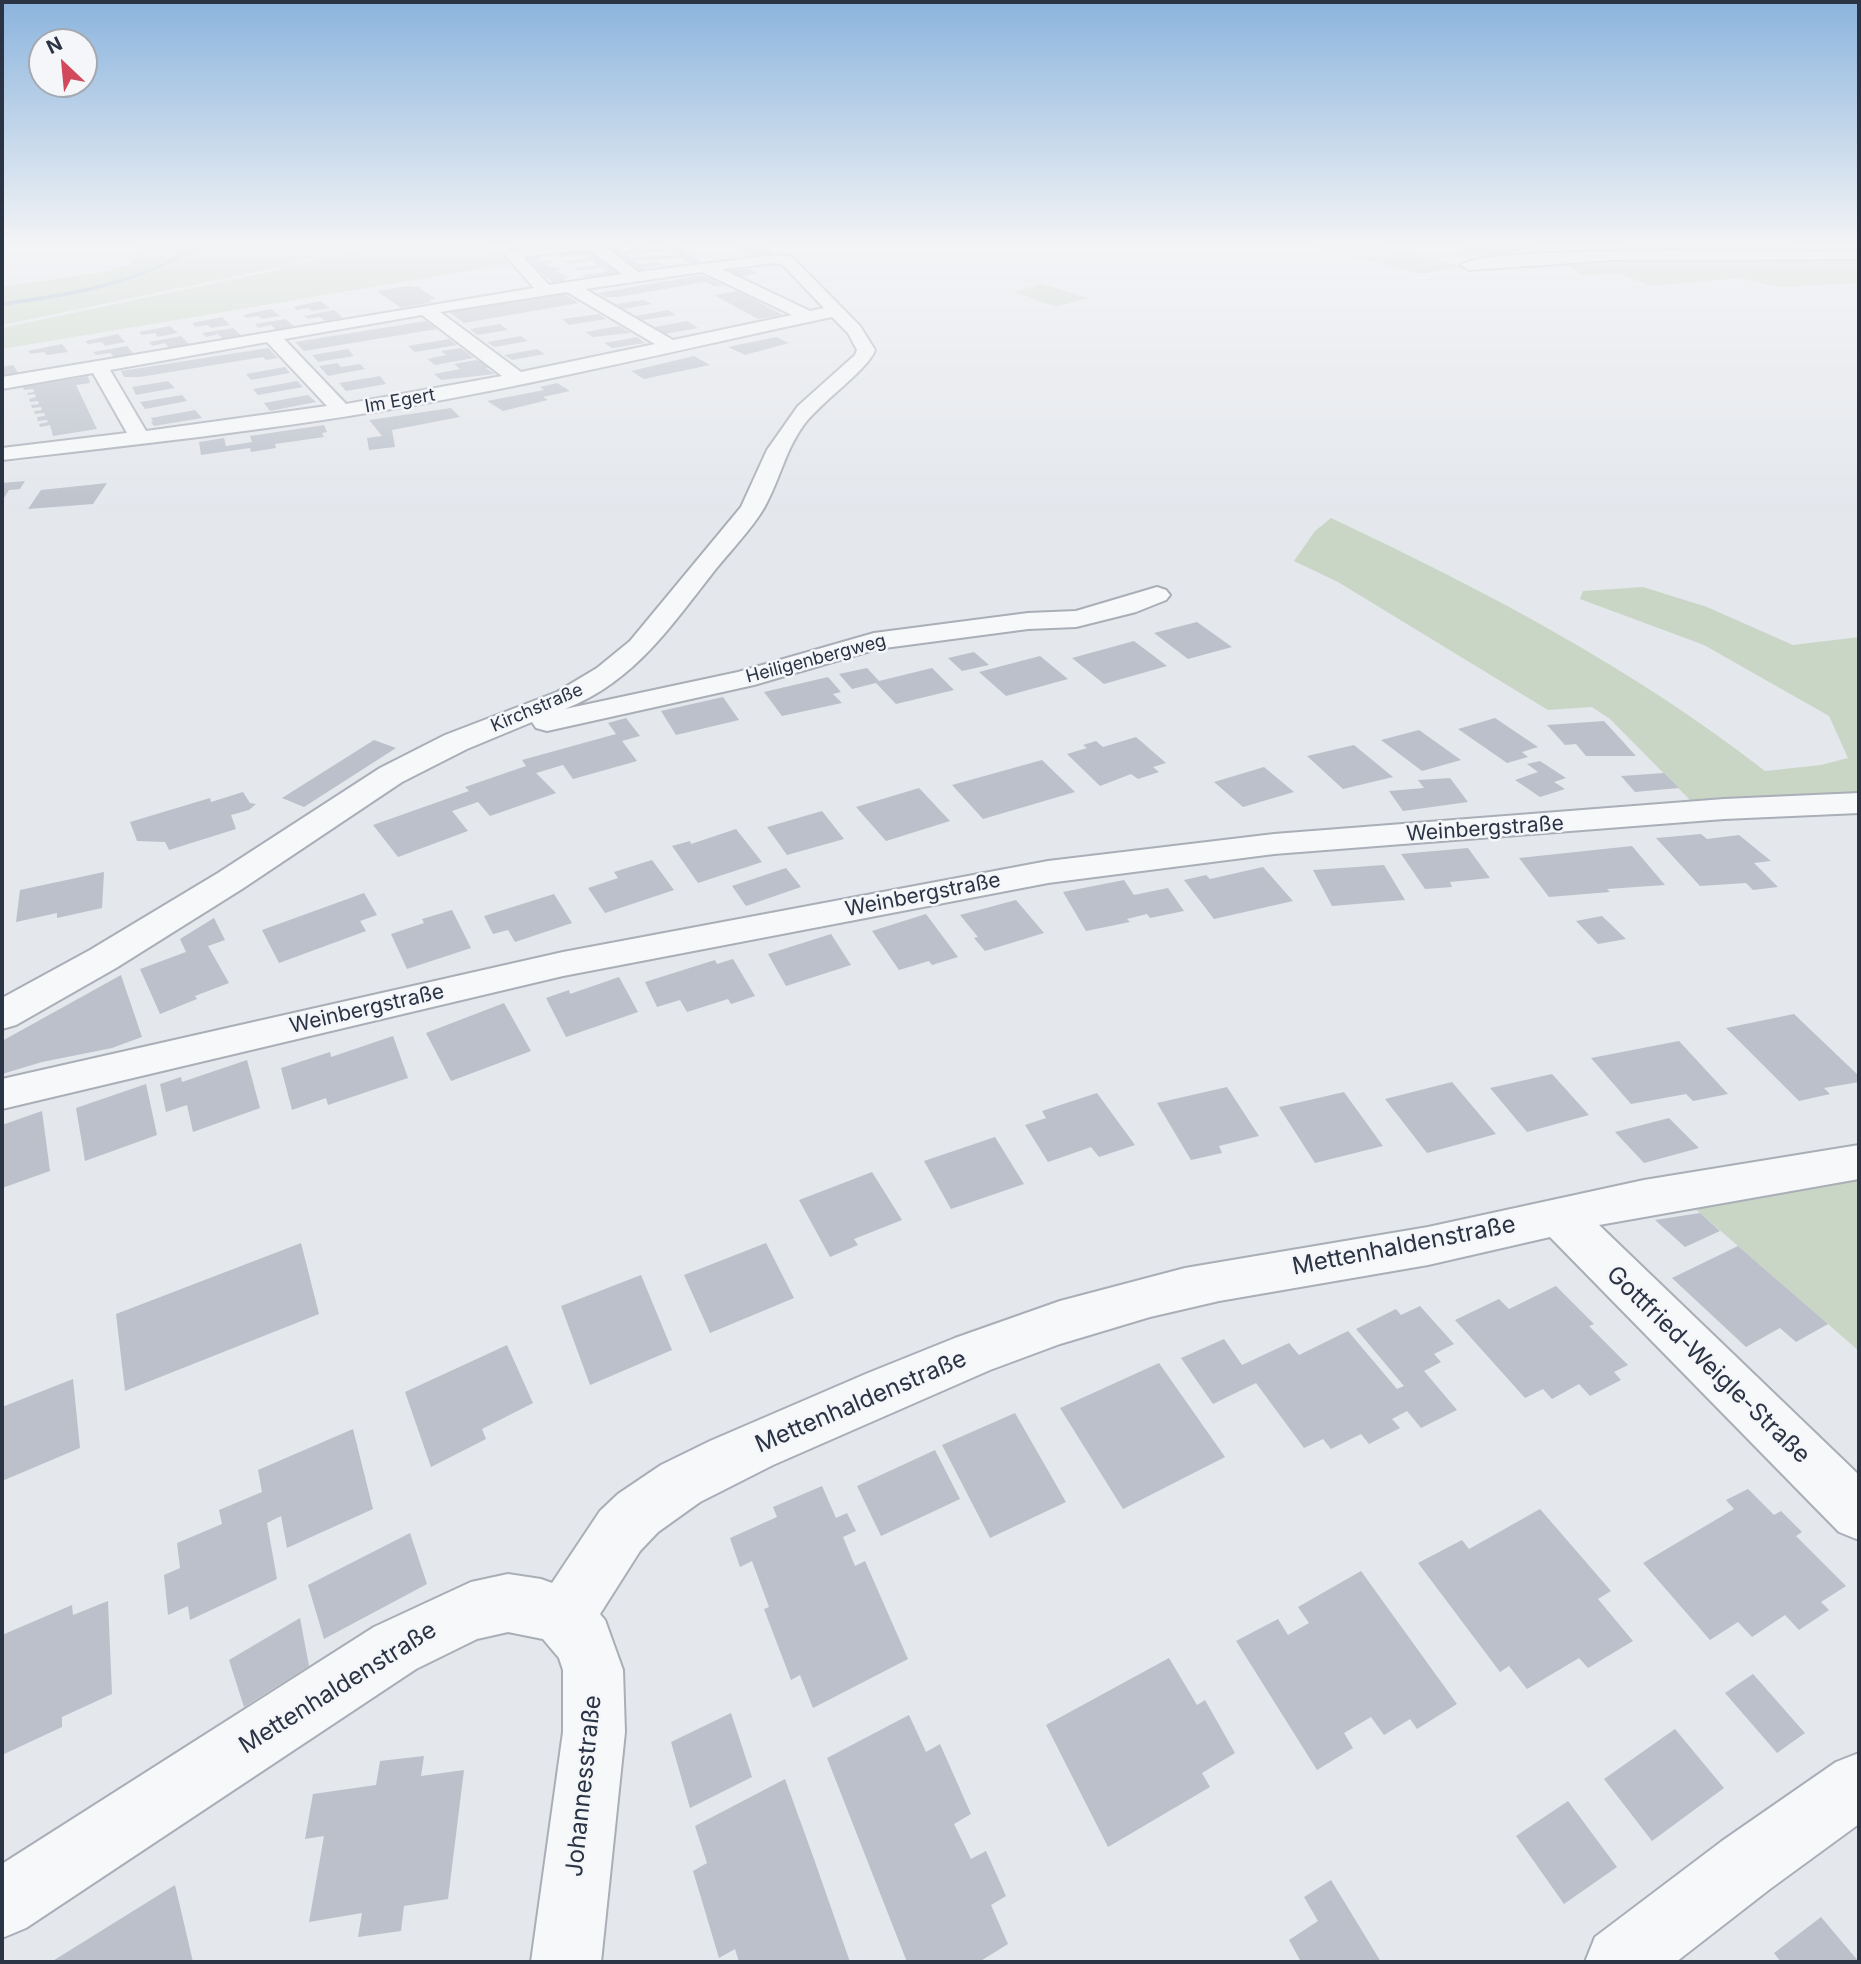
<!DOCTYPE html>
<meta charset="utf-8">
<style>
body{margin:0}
#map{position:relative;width:1861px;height:1964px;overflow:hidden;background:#e4e7ec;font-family:Inter,sans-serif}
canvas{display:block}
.frame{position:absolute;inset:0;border:4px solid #2b3445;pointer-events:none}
.north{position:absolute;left:28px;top:28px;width:70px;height:70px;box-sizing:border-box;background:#f4f6f9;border:2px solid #a4a8b1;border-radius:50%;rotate:334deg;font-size:19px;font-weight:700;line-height:28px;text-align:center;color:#2b3445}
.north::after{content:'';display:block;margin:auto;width:24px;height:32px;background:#d1495b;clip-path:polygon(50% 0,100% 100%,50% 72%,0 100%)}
</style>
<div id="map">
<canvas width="1861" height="1964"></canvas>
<div class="frame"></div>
<div class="north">N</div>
</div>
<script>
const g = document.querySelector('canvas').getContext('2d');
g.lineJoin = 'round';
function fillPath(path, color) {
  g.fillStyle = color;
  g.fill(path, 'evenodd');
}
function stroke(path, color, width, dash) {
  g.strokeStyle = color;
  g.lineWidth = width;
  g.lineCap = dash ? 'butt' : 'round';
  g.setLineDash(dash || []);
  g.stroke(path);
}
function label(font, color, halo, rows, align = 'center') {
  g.font = font + ' Inter,sans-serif';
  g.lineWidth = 5;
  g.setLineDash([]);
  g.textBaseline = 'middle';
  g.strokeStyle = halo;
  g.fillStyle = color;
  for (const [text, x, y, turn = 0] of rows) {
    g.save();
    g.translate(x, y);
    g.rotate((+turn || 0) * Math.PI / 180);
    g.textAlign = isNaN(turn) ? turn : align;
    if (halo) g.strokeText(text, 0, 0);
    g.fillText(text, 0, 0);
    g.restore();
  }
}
fillPath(new Path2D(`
 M134 244H365L285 266 2 325V287L114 270 131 263 139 249Z
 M374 244H488L482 245 511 264 2 349V328L272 271Z
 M1304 244H1374L1460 266 1422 274Z
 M1621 244H1780L1812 255 1780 257 1859 256V283L1777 287 1740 278 1651 286 1620 274 1582 275 1567 265 1662 260Z
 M1042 284 1088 298 1056 307 1014 292Z
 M1331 518C1482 589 1633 668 1765 771L1821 765 1848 758 1829 716 1704 645 1580 599 1583 591 1643 587 1707 607 1793 645 1859 637V796L1693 803 1610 719 1592 707 1548 710 1338 582 1294 561 1315 531Z
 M1859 1180V1351L1692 1206Z`), '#c9d6c5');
fillPath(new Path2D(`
 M191 244H195L196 249C137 285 69 297 2 306V302C68 293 133 283 192 248Z`), '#9fb4cc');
fillPath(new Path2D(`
 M617 244H659L639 248 635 244 617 247 622 251 640 248 644 251 667 248 660 244H674L705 265 669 269 665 266 688 263 681 258 635 261 640 264 659 262 664 265 644 268 650 272 636 273 600 245ZM672 251 677 255 630 257 626 254Z
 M733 244H759L778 255 756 258Z
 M1505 244H1522L1540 250 1518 251 1499 256 1458 253 1470 245 1495 247Z
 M589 247 625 275 588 279 582 275 607 272 602 268 577 271 573 268 597 265 593 261 568 264 564 261 589 258 585 255 560 257 556 254 580 251 577 248Z
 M542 253 546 256H537L542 261 550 260 554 263 546 264 551 267H558L563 270 554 271 570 277 563 278 567 282 554 284 521 255Z
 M748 268 759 274 736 277 725 271Z
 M702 275 723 285 714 286 705 282 618 297H605L598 293Z
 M407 286 418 287 436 299 429 300 432 302 401 308 377 291Z
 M738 291 746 295 783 315 758 319 714 295Z
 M563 293 579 303 464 323 449 312Z
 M644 300 652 304 623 309 616 304Z
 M320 301 330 308 312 311 308 308 297 310 293 307Z
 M271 309 280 316 262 319 258 316 246 318 243 315Z
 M334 310 343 318 325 321 320 317 308 319 304 316Z
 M668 310 676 315 643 320 635 316Z
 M599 314 606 319 569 325 562 319Z
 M222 317 230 325 211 328 208 325 195 327 192 323Z
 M285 319 294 326 276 330 271 325 258 328 255 324Z
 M426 321 437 329 304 351 295 342Z
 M687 321 698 328 665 334 654 327Z
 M500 324 508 330 477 335 470 329Z
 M170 326 178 333 158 337 155 333 142 335 139 332Z
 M619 326 631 333 593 337 585 332Z
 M233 328 242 336 223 339 218 334 206 337 202 333Z
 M118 334 125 342 105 346 102 342 88 344 85 341Z
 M181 336 189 344 169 348 165 343 152 346 149 342Z
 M521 336 528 341 494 347 487 342Z
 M637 337 645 343 612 348 604 343Z
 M776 337 789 343 745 355 728 347Z
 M449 339 457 345 415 352 408 346Z
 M62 344 68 352 47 355 44 352 31 354 28 351Z
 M127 346 134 354 114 357 110 353 96 355 93 352Z
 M268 348 278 358 266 360 263 357 140 377H124L121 371Z
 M461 348 474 358 435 365 427 359 446 355 441 351Z
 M348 349 354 356 318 362 312 355Z
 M537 349 545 354 512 360 504 355Z
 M694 356 710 365 644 379 631 371Z
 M476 360 487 364 490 367 486 368 495 374 441 380 434 374 460 369 454 364Z
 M337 363 341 367 360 364 365 369 328 376 319 366Z
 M13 365 19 374 2 377V367Z
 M285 367 290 373 251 380 246 374Z
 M88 376 90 383 76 385 97 429 53 436 50 425 40 427 39 424 48 422 47 420 38 421 37 417 45 416 44 413 35 414 34 411 42 410 41 407 32 408 31 405 39 404 38 401 30 402 29 399 36 397 35 394 28 395 27 393 34 392 33 389 24 390 23 387Z
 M380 376 386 384 346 391 339 383Z
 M168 381 175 388 136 395 132 387Z
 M297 381 303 387 258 395 253 389Z
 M557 383 570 391 543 397 548 400 503 411 487 401 544 390 540 387Z
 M182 395 187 401 145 409 140 402Z
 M308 395 316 402 270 411 264 403Z
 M451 408 460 417 392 430 395 447 369 450 367 438 382 436 369 420Z
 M195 410 202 418 154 426 151 422H153L151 418Z
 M324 425 327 432 322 433 324 437 275 444 276 448 251 452 250 448 201 455 199 442 224 438 226 446 252 442 250 436Z
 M25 481 20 489 9 490 2 501V483Z
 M107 483 93 504 28 509 41 490Z
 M1197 622 1232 647 1188 659 1154 633Z
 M1134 641 1167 666 1104 684 1072 658Z
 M974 652 989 665 962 671 948 658Z
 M1040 656 1068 679 1006 696 979 672Z
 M867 668 879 681 932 668 954 690 896 704 876 683 852 689 839 674Z
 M828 677 841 692 833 694 842 703 782 716 764 692Z
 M723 697 739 720 676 735 661 711Z
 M626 718 640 736 622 741 637 761 573 779 563 765 536 773 556 793 490 816 478 802 452 811 468 831 398 857 373 825 469 791 465 787 526 766 522 760 616 734 608 723Z
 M1495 718 1538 747 1522 752 1528 757 1507 763 1458 729Z
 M1604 721 1636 756H1586L1576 744 1565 745 1547 725Z
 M1419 730 1461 760 1422 771 1381 740Z
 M1136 737 1166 763 1153 767 1159 772 1138 779 1131 774 1100 786 1067 754 1087 748 1083 745 1096 741 1103 747Z
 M374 740 396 748 304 807 282 798Z
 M1354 745 1393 777 1343 789 1307 756Z
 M1042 760 1075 792 983 819 952 785Z
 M1540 761 1566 778 1554 782 1565 789 1540 797 1515 780 1538 772 1527 764Z
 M1264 767 1294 792 1243 807 1214 782Z
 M1664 773 1679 788 1635 792 1621 776Z
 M1450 778 1468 802 1403 811 1389 791 1424 788 1418 780Z
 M919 788 950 821 886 841 856 807Z
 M243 792 250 803 256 804 249 810 231 815 236 829 169 850 165 842 137 841 130 822 210 798 211 802Z
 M822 811 844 839 787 855 767 827Z
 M736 829 762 862 698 883 672 846 690 841 691 844Z
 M1701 834 1707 839 1739 835 1771 861 1754 863 1778 887 1753 890 1746 883 1700 886 1656 838Z
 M1632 846 1665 885 1607 889 1610 892 1549 897 1519 858Z
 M1468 848 1490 878 1450 882 1452 887 1425 889 1401 854Z
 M652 860 674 890 605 913 588 888 618 878 614 872Z
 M1384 865 1405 900 1332 906 1313 870Z
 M1263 867 1293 901 1214 919 1184 880 1206 875 1210 879Z
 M786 868 801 887 746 906 732 886Z
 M104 872 102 908 57 918V913L16 922 20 890Z
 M1124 880 1134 895 1168 888 1184 911 1150 918 1147 914 1127 919 1130 922 1086 931 1063 892Z
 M364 893 377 915 360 921 366 931 279 963 262 930Z
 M554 894 572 923 515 942 508 930 493 934 484 916Z
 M1016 900 1044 933 985 951 974 938 978 937 960 915Z
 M452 910 471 948 407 969 391 934 424 923 422 919Z
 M926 914 958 957 932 965 929 961 899 970 872 931Z
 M1602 916 1626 939 1598 944 1576 921Z
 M214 918 225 940 208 946 229 983 195 996 197 999 160 1014 140 969 186 952 180 939Z
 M831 934 851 965 786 986 768 954Z
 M733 959 755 996 731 1004 728 999 687 1012 680 1000 657 1007 645 982 715 960 717 964Z
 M121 975 142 1037 112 1048 42 1062 2 1074V1041Z
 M619 977 638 1012 566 1037 546 998 569 990 570 994Z
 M504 1003 531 1051 451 1081 426 1033Z
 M1794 1014 1859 1076V1082L1824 1088 1830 1094 1799 1101 1726 1028Z
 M393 1036 408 1078 328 1105 326 1098 292 1110 281 1068 330 1052 331 1057Z
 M1679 1041 1728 1094 1693 1101 1686 1094 1631 1104 1591 1058Z
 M247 1060 260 1108 193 1132 187 1105 166 1112 160 1084 181 1077 182 1082Z
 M1552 1074 1589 1115 1527 1132 1490 1088Z
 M1452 1082 1496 1134 1427 1153 1385 1099Z
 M146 1084 157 1135 85 1161 76 1108Z
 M1227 1087 1259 1136 1219 1146 1222 1153 1191 1160 1157 1103Z
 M1344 1092 1383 1146 1315 1163 1279 1107Z
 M1097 1093 1135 1145 1099 1157 1091 1147 1048 1162 1025 1125 1046 1118 1042 1111Z
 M42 1111 50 1171 2 1188V1125Z
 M1669 1118 1699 1148 1644 1163 1615 1132Z
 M995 1137 1024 1184 951 1209 924 1161Z
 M872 1172 902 1220 854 1239 858 1245 830 1257 799 1200Z
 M1700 1213 1720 1231 1685 1247 1655 1220Z
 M301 1243 319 1314 125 1391 116 1314Z
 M766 1243 794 1298 710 1333 684 1275Z
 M1738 1246 1828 1324 1796 1342 1780 1328 1746 1347 1672 1278Z
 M641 1275 672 1350 590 1385 561 1306Z
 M1556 1286 1594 1324 1589 1326 1628 1365 1614 1372 1621 1380 1590 1396 1579 1384 1552 1399 1543 1389 1525 1398 1455 1320 1499 1299 1509 1309Z
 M1420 1306 1454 1344 1434 1354 1441 1362 1424 1371 1457 1410 1421 1428 1407 1411 1392 1419 1400 1428 1369 1444 1361 1434 1331 1449 1323 1439 1304 1448 1256 1383 1213 1404 1181 1358 1224 1339 1242 1365 1289 1343 1299 1355 1348 1331 1397 1389 1404 1386 1356 1329 1396 1309 1401 1315Z
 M507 1345 533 1403 482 1429 486 1439 431 1467 405 1392Z
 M1159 1363 1225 1457 1123 1509 1060 1408Z
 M73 1379 80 1448 2 1481V1407Z
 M1015 1413 1066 1502 990 1538 942 1445Z
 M353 1429 373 1509 287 1548 281 1516 267 1523 277 1579 190 1620 188 1606 168 1615 164 1575 180 1568 177 1543 222 1524 219 1510 262 1492 258 1470Z
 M935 1450 960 1499 881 1536 857 1486Z
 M822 1486 836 1518 847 1513 856 1531 843 1537 855 1566 865 1561 908 1659 813 1708 800 1675 791 1680 764 1609 769 1607 752 1561 740 1567 730 1538 777 1517 773 1507Z
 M1748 1489 1774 1515 1781 1511 1802 1532 1796 1536 1846 1586 1821 1602 1829 1610 1799 1630 1785 1615 1752 1637 1738 1622 1710 1640 1643 1563 1734 1509 1726 1500Z
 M1540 1509 1611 1591 1598 1599 1633 1641 1588 1668 1579 1658 1527 1689 1509 1666 1500 1672 1418 1563 1462 1540 1469 1549Z
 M410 1533 427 1584 324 1639 308 1585Z
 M1361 1571 1457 1704 1417 1729 1410 1719 1384 1735 1371 1717 1344 1733 1353 1748 1317 1770 1236 1641 1278 1619 1288 1635 1309 1623 1298 1607Z
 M108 1601 112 1694 62 1717V1727L2 1755V1635L72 1605 73 1615Z
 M300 1618 309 1666 244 1707 229 1660Z
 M1169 1658 1197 1705 1205 1700 1235 1753 1202 1773 1210 1787 1108 1847 1046 1725Z
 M1753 1674 1805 1733 1777 1753 1725 1693Z
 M731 1713 752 1777 690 1808 671 1742Z
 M909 1715 926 1752 940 1744 971 1814 954 1824 971 1859 986 1851 1006 1896 991 1905 1008 1944 979 1962H907L827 1758Z
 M1675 1729 1724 1788 1652 1841 1604 1779Z
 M424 1756 421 1776 464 1770 448 1899 404 1906 401 1931 358 1937 362 1913 309 1922 324 1836 305 1839 313 1794 376 1785 380 1761Z
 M785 1779 814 1859 850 1962H739L735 1949 719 1958 693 1871 707 1863 695 1826Z
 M1568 1801 1617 1867 1564 1904 1516 1836Z
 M1331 1880 1381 1962H1301L1289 1940 1318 1921 1304 1897Z
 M175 1885 193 1962H51Z
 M1821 1917 1859 1962H1781L1774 1953Z`), '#bbc0ca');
const minor = new Path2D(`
 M560 244H601L638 272 776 255 792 257 860 326 875 350C868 370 819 403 803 426 785 451 779 482 764 508 751 530 731 550 715 570 671 626 634 682 565 709L738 672 874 633 1028 613 1076 611 1157 587 1166 590 1170 595 1166 600 1136 612 1076 627 1028 629 877 649 754 685 547 731 536 728 532 722 467 749 402 782 242 889 116 968 16 1025 2 1029V998L90 950 218 873 380 768 445 735 557 692 597 668 630 641 741 507 767 450 798 406 855 355 857 350 848 333 832 317C685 348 539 384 391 409 262 431 132 445 2 460V448L127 433 93 373 2 389V377L534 288 504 254 511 250ZM589 249 622 274 549 285 523 257ZM776 263 782 264 824 308 810 311 722 269ZM702 272 792 315 673 340 585 289ZM567 292 655 344 521 372 440 312ZM422 315 502 376 346 404 284 339ZM267 342 327 406 146 431 110 370Z
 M1664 250 1859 251V259L1615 260 1469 270 1461 265C1476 251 1634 251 1664 250Z
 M1859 793V813L1724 819 1274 854 1048 883 563 976 2 1109V1079L563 952 1048 861 1274 834 1724 799Z
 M1859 1145V1179L1599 1225 1859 1475V1540L1839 1532 1550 1237 1428 1265 1219 1301 1150 1317 1060 1344 990 1370 773 1465 700 1502 658 1532 640 1551 600 1614 605 1620 623 1670 625 1732 601 1962H531L563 1732V1670L559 1658 543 1639 508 1632 477 1639 416 1669 26 1928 2 1938V1864L374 1627 471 1582 508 1574 541 1579 552 1583 600 1511 618 1494 661 1465 710 1441 868 1373 955 1338 1060 1301 1185 1268 1428 1227 1644 1180Z
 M1859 1753V1824L1770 1889 1676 1962H1585L1595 1937 1722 1841 1836 1762Z`);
stroke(minor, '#a9aeb7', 4);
fillPath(minor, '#f7f8fa');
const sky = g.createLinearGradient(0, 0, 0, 518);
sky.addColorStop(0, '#8bb4dd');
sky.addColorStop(0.47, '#f3f4f6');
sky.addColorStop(1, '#f3f4f600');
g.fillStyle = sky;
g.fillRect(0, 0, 1861, 518);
label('18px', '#2b3445', '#f4f6f9', [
 ["Im Egert",400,401,-10],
 ["Heiligenbergweg",816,659,-15],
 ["Kirchstraße",537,708,-23]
]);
label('21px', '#2b3445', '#f4f6f9', [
 ["Weinbergstraße",1485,829,-4],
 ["Weinbergstraße",923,895,-11],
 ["Weinbergstraße",367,1009,-13]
]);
label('24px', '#2b3445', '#f4f6f9', [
 ["Mettenhaldenstraße",1404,1246,-11],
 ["Gottfried-Weigle-Straße",1708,1365,44],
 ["Mettenhaldenstraße",861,1402,-23],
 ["Mettenhaldenstraße",338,1688,-32],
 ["Johannesstraße",584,1786,-84]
]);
</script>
